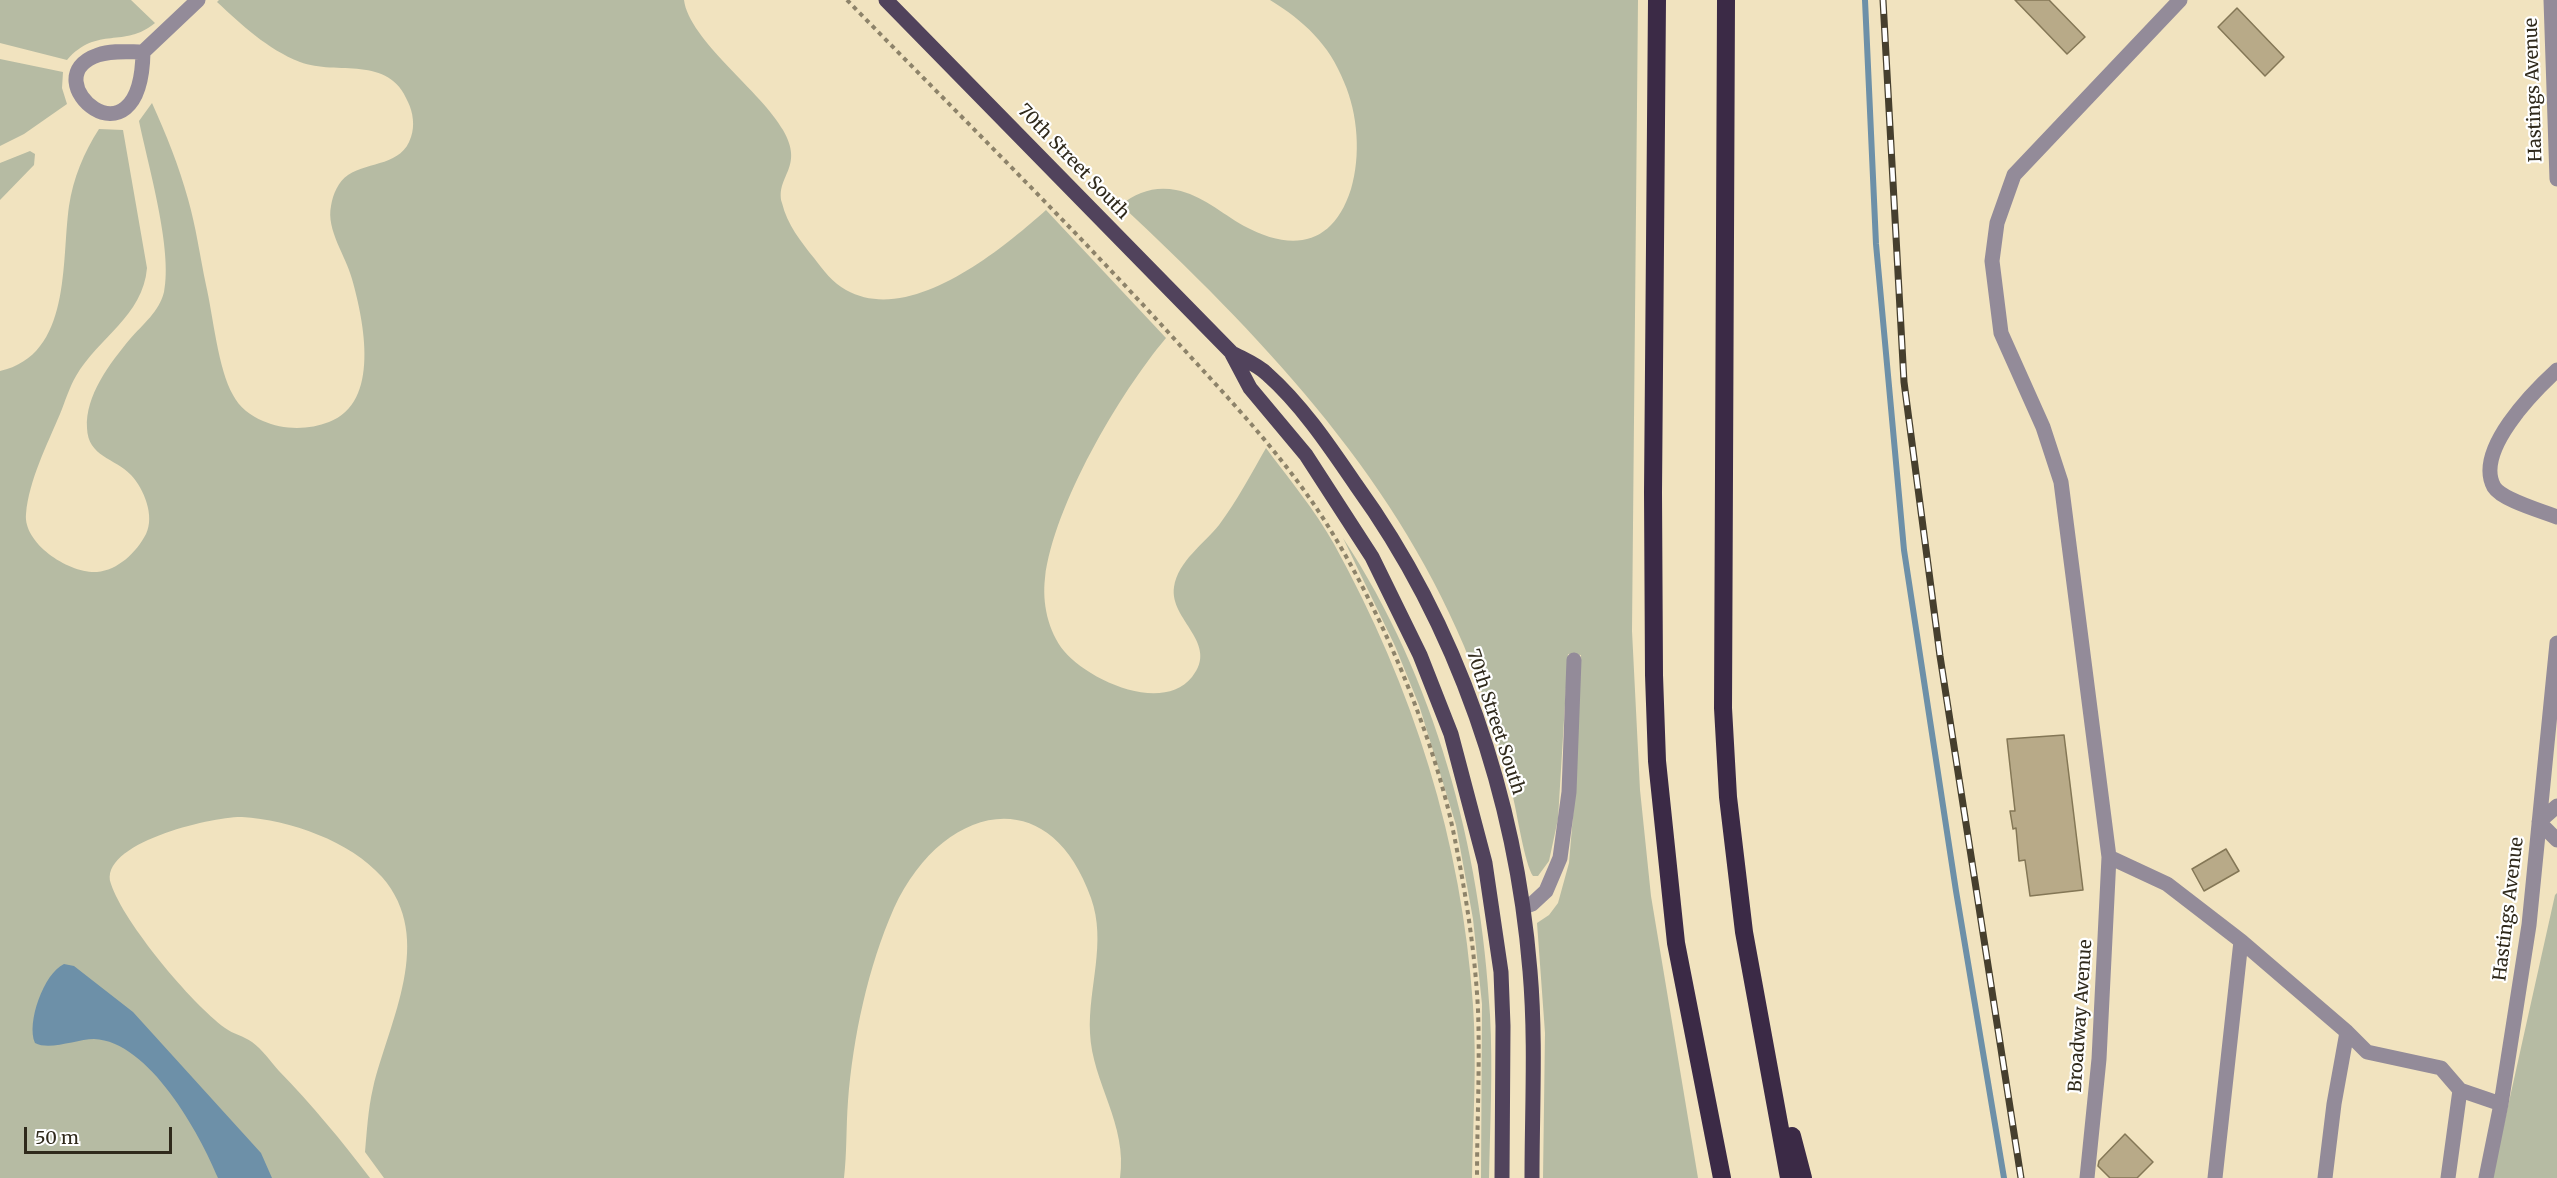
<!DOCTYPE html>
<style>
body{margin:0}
#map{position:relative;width:2557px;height:1178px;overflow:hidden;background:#f1e3bf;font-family:Merriweather,serif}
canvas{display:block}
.scale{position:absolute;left:24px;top:1127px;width:148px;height:27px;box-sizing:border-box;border:3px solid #2f291b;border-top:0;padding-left:8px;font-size:18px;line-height:21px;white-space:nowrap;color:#2f291b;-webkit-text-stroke:4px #fff;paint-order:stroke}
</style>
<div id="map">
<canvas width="2557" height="1178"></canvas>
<div class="scale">50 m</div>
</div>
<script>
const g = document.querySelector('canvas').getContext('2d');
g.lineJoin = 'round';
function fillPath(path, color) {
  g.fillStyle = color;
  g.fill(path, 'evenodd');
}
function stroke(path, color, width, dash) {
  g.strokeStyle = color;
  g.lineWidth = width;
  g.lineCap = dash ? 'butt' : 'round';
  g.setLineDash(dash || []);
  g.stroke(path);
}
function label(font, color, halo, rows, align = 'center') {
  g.font = font + ' Merriweather,serif';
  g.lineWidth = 4.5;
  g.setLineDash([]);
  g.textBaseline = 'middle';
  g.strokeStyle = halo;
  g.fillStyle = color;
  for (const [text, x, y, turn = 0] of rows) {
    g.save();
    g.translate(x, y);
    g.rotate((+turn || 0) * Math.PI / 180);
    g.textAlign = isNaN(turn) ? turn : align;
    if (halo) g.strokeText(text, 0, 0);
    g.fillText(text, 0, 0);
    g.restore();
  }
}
fillPath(new Path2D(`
 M0 0H131L155 23C124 49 98 25 67 60L0 43Z
 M219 0H684C689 40 762 92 783 130 805 168 775 176 782 203 787 224 801 242 814 258 823 270 833 283 846 290 910 326 1001 250 1046 210L1166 338C1119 394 1054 505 1045 578 1042 603 1048 631 1064 651 1088 680 1162 714 1192 677 1220 643 1169 620 1174 587 1178 561 1204 544 1219 525 1237 501 1251 474 1266 448 1289 479 1315 510 1334 544 1413 687 1462 842 1473 1005 1477 1063 1473 1121 1472 1178H1120C1128 1125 1092 1082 1090 1033 1088 987 1107 943 1091 898 1048 776 940 807 894 908 868 967 853 1037 848 1101 846 1127 847 1153 844 1178H384L365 1152C367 1131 368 1109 373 1088 389 1021 436 939 382 877 350 841 290 820 242 817 214 816 97 843 111 884 124 923 191 1003 225 1028 233 1034 244 1036 252 1042 262 1049 271 1062 279 1071 312 1105 342 1141 370 1178H0V371C72 355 61 262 69 206 73 179 84 152 99 129L123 130 147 268C143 316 98 338 76 376 69 388 65 402 60 414 47 445 29 480 26 514 23 544 70 574 97 572 118 570 136 553 146 534 155 516 144 489 131 475 115 458 88 457 87 428 85 396 110 363 130 339 143 324 159 312 164 292 173 250 148 165 139 121L152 103C166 134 179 166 188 199 196 227 200 256 206 285 213 315 218 369 233 395 239 407 251 416 263 421 283 430 309 430 329 422 381 403 364 321 352 279 346 256 326 230 331 206 333 194 338 182 348 175 370 161 402 166 411 137 415 126 413 112 408 102 389 54 337 76 300 62 267 49 242 25 217 2Z
 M1270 0H1638L1632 631 1640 790 1651 896 1698 1178H1543L1545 1033 1537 923 1549 915 1558 903 1569 863 1576 779 1581 655 1568 654 1558 819 1549 861 1538 876H1533C1525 865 1517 813 1513 797 1500 745 1484 695 1464 646 1390 470 1258 333 1121 205 1137 192 1155 186 1176 190 1202 195 1221 213 1244 226 1292 252 1333 246 1351 189 1361 156 1358 114 1344 82 1329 44 1304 21 1270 0Z
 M0 59 63 72 62 88 67 104 24 134 0 146Z
 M30 151 35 154 34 165 0 200V163Z
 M1343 538C1435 678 1481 848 1490 1015 1493 1069 1490 1124 1489 1178H1481L1482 1004 1473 919 1456 825 1419 705 1395 646Z
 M2557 893V1178H2492L2555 895Z`), '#b6bba3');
fillPath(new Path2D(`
 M64 964 74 966 133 1012 261 1153 272 1178H218C200 1134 149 1041 94 1039 77 1039 50 1051 35 1043 26 1023 44 973 64 964Z`), '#6d90a8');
stroke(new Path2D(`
 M1865 0 1876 244 1904 550 1956 891 2004 1178`), '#6d90a8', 6);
const building = new Path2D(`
 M2015 0H2049L2085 37 2067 54Z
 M2237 8 2284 57 2265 76 2218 27Z
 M2064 735 2083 890 2030 896 2025 860 2019 861 2016 828 2013 829 2010 811H2015L2007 739Z
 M2226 849 2239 871 2204 891 2192 869Z
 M2125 1134 2153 1162 2137 1178H2110L2098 1166 2099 1161Z`);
fillPath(building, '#b8aa88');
stroke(building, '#847756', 1.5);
stroke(new Path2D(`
 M847 0C954 110 1064 218 1168 332 1225 395 1283 454 1328 526 1381 611 1432 732 1453 830 1465 889 1475 950 1478 1010 1480 1066 1477 1122 1477 1178`), '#8d836a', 4, [4.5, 4.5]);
stroke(new Path2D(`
 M2180 0 2014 175 1997 223 1992 261 2001 333 2043 427 2061 482 2109 857 2167 884 2241 941 2347 1032 2334 1104 2325 1178
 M2551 0 2557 179
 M143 52C141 176 30 78 98 55 112 50 129 52 143 52L198 0
 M2557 370C2534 391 2474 451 2494 487 2502 500 2542 511 2557 517
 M2557 806 2539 822 2557 840
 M1524 907 1532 904 1546 891 1560 858 1569 792 1574 660
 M2347 1032 2367 1052 2441 1068 2460 1090 2501 1104
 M2087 1178 2099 1059 2109 857
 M2215 1178 2241 941
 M2448 1178 2460 1090
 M2486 1178 2501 1104 2529 925 2557 643`), '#938b99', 15);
stroke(new Path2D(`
 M886 0 1232 353C1243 359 1258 365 1267 374 1302 405 1330 447 1356 485 1458 626 1516 798 1530 971 1536 1040 1532 1109 1532 1178
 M1232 354 1250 388 1306 455 1372 557 1420 655 1451 734 1485 863 1501 972 1503 1026 1502 1178`), '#51435c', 15);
stroke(new Path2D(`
 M1657 0 1653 492 1654 675 1657 761 1676 943 1722 1178
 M1726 0 1723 708 1728 797 1744 932 1789 1178
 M1792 1136 1803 1178`), '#3b2a46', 18);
const rail = new Path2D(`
 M1883 0 1904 382 1940 656 2021 1178`);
stroke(rail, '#463f2e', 7);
stroke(rail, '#fff', 4.5, [14]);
label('18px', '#2f291b', '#fff', [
 ["Hastings Avenue",2534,90,-92],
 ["70th Street South",1073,162,46],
 ["70th Street South",1495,722,72],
 ["Hastings Avenue",2509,909,-83],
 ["Broadway Avenue",2081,1016,-86]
]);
</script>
